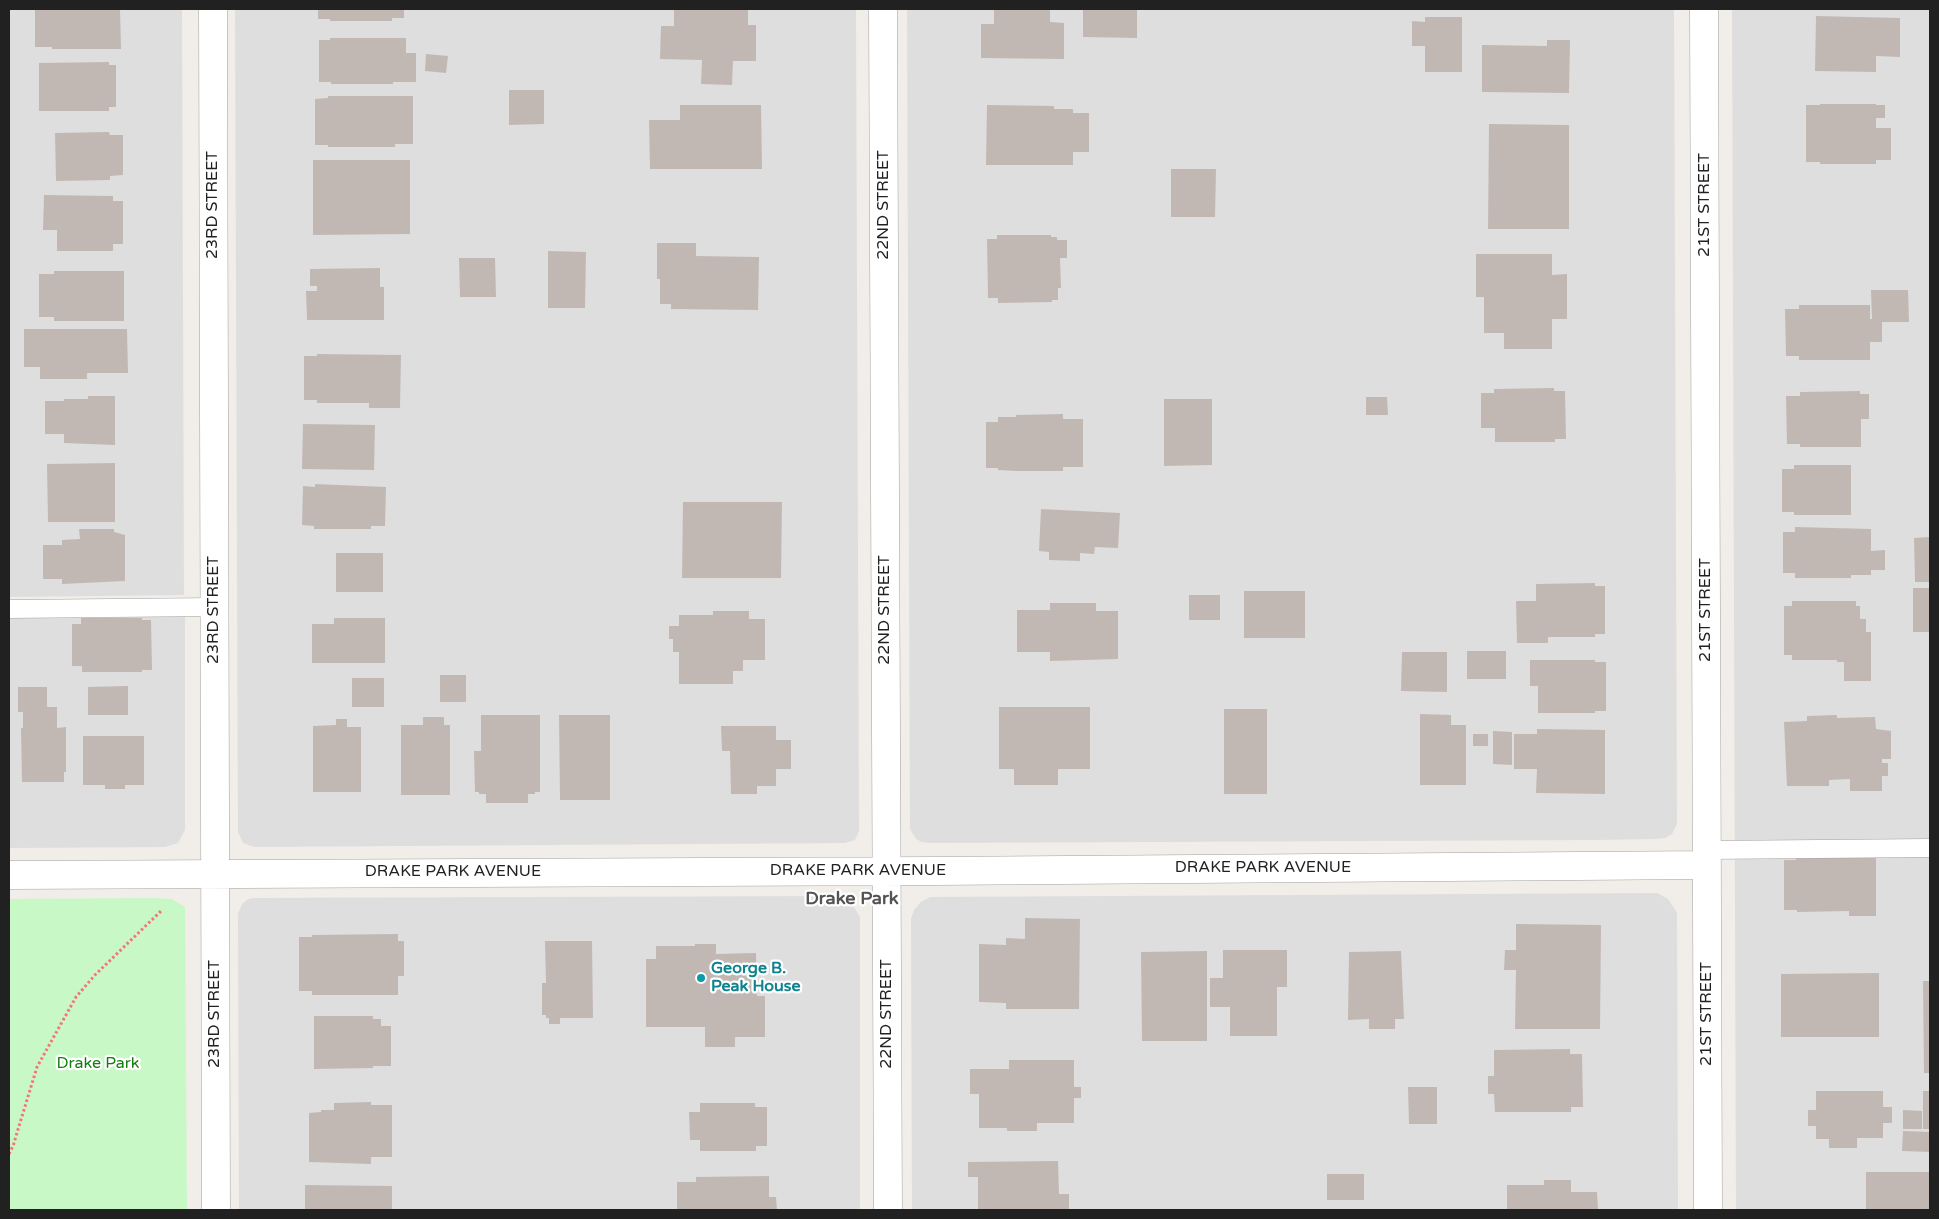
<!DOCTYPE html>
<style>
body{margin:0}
#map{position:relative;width:1939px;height:1219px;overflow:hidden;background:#f1ede8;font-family:"Varela Round",sans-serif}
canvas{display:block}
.frame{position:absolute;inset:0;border:10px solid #212121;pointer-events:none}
</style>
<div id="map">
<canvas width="1939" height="1219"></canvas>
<div class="frame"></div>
</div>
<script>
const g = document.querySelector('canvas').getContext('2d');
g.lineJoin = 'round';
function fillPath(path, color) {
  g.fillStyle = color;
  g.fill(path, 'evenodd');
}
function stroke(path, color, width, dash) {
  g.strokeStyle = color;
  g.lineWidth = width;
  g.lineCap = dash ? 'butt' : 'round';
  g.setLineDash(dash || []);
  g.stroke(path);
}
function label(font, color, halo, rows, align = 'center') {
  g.font = font + ' "Varela Round",sans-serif';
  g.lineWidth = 4.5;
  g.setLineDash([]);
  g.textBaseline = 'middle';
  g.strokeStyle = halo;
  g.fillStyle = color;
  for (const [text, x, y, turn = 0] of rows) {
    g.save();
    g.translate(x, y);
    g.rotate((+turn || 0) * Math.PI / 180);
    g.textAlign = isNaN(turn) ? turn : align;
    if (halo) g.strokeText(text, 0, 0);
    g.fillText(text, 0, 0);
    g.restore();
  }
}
fillPath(new Path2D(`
 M9 9H182L184 595 9 597Z
 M235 9H856L859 831 855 840 845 843 254 847 243 843 238 832Z
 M907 9H1674L1677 824 1672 834 1665 838 1656 839 1595 840 929 843 922 842 916 839 910 829Z
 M1732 9H1930V1210H1736Z
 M185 616V830L178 843 165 847 9 848V617Z
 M1657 893 1668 899 1677 913 1678 1210H912L911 919 914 910 921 902 930 897Z
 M837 896 851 902 860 917V1210H239L238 914 242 904 247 900 252 898Z`), '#dfdede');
fillPath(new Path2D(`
 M154 898 172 899 185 907 187 1210H9V899Z`), '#c9f8c7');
fillPath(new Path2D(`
 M35 9H120L121 49H52V47H35Z
 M318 9H404V18H392V21H330V19H318Z
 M674 9 748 10V25H756V61H733L732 85 701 84 702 60 660 59 661 26H674Z
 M994 9H1050V22L1064 23V59L981 58V24H994Z
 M1083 9H1137V38L1083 37Z
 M1816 16 1900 18V57L1876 56V72L1815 71Z
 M1425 17H1462V72H1425V46H1412V21L1425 22Z
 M330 38H406V53H416V82H393V84H331V82H319V40H330Z
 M1547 40H1570L1569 93 1482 92V45L1547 46Z
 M426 54 448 56 446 73 425 71Z
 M109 62V65H116V107H109V111H39V63Z
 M509 90H544V124L509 125Z
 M328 96H413V144H395V147H328V145H315V99L328 98Z
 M1820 104H1876V105H1885V118H1876V128H1891V160H1876V164H1820V162H1806V105H1820Z
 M680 105H761L762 169H650L649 120H680Z
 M987 105 1054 106V109H1073V113H1089V152H1073V165H986Z
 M1489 124 1569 125V229H1488Z
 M109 132 110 135H123V175L110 176V180L56 181 55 133Z
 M313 160H410V234L313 235Z
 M1171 169H1216L1215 217H1171Z
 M44 195 113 196V201H123V244H113V251H57V230H43Z
 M997 235H1051V237H1057V240H1067V258H1060L1061 288H1058V300H1052V302L998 303V298H988L987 239H997Z
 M657 243H696V256L759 257 758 310 671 309V304H660V279H657Z
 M548 251 586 252 585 308H548Z
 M1476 254H1552V275L1567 274V319H1552V349H1504V333H1484V297H1476Z
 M459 258H495L496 297H460Z
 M380 268V287H384V320H307L306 291H317V286H310V269Z
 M54 271H124V321H54V317H39V274H54Z
 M1871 290H1908L1909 322H1882V342H1870V360H1799V356H1786L1785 309H1799V305H1870V319H1872Z
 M24 329H127L128 373H87V379H40V367H24Z
 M317 354 401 355 400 408H369V403H317V400H304V356H317Z
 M1554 388V391H1565L1566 439H1555V442H1495V428H1481V393H1494V389Z
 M1860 391V394H1869V419H1861V447H1800V444H1787L1786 396H1800V392Z
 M88 396H115V445L64 443V434H45V401H64V399H88Z
 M1366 397H1387L1388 415H1366Z
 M1164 399H1212V465L1164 466Z
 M1063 414V419H1083V467H1063V471H1016L998 470V468H986V422H998V417H1016V415Z
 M303 424 375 425 374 470 302 469Z
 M115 463V522H48L47 464Z
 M1794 465H1851V515H1794V512H1782V469H1794Z
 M315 484 386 487 385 526H371V529H314V526L302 525 303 486 315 487Z
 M683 502H782L781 578H682Z
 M1041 509 1120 513 1118 548 1095 547 1094 554 1080 553V561L1049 560V552L1039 551Z
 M1795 527 1871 529V551L1885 550V570H1871V575H1851V578H1795V573H1783V532H1795Z
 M79 529H114V532L125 535V581L62 584V579H43V545H62V540L80 539Z
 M1930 537V582H1915L1914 538Z
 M336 553H383V592H336Z
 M1595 583V586H1605V634H1595V637H1548V643H1517L1516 601H1536V584Z
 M1913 588H1930V632H1913Z
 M1244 591H1305V638H1244Z
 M1189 595H1220V620H1189Z
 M1792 601H1856V606H1860V619H1866V632H1871V681H1844V662H1837V660H1792V655H1784V606H1792Z
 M1050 603H1096V611H1118V659L1050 661V652H1017V610H1050Z
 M713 611H749V619H765V660H743V671H733V684H679V652H673V639H669V626H679V615H713Z
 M81 618H142V620H151L152 670H142V672H82V666H72V624H81Z
 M334 618H385V663H312V624H334Z
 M1467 651H1506V679H1467Z
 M1402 652H1447V692L1401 691Z
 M1530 660H1595V662H1606V711H1595V713H1538V686H1530Z
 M440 675H466V702H440Z
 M352 678H384V707H352Z
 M128 686V715H88V687Z
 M18 687H47V707H57V728L66 727V772H64V782H22L21 728H23V712H18Z
 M999 707H1090V769H1058V785H1014V769H999Z
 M1224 709H1267V794H1224Z
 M1420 714 1451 715V725H1466V785H1420Z
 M481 715H540V792H535V794H528V803H486V794H479V792H475L474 751H481Z
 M559 715H610V800H560Z
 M1837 715V718L1875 717 1876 729 1891 731V759H1882V763H1888V776H1882V791H1850V779L1829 780V786H1787L1784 722 1807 721V716Z
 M423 717H444V725H450V795H401V725H423Z
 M336 719H347V727H361V792H313V726L336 725Z
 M721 726H776V740H791V769H776V786H757V794H731L730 751H722Z
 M1537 729 1605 730V794L1536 793 1537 769H1514V734H1537Z
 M1493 731 1512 732V765L1493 764Z
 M1473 734H1488V746H1473Z
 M83 736H144V785H125V789H105V785H83Z
 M1796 857H1876V916H1849V911L1797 912V910H1784V860H1796Z
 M1025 918 1080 919 1079 1009H1006V1003L979 1002V944L1006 945V938L1025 939Z
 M1516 924 1601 925 1600 1029H1515L1516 970H1504L1505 950H1516Z
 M398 934V941H404V976H398V995H312V991H299V937H312V935Z
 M545 941H592L593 1018H560V1024H549V1018H546V1015H542V983H546Z
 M695 944H716V954L756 953 757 996H765V1037H735V1047H705V1027H646V959H656V946H695Z
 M1223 950H1287V987H1277V1036H1230V1007H1210V978H1223Z
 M1207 951V1041H1142L1141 952Z
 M1401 951 1404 1019H1395V1029H1369V1019L1348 1020 1349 952Z
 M1879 973V1037H1781V974Z
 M1923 981H1930V1073H1924Z
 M314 1016H373V1019H381V1026H391V1066H373V1068L314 1069Z
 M1570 1049V1054H1582L1583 1107H1571V1112H1495L1494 1094H1488V1076H1494V1050Z
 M1009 1060H1074V1087H1081V1098H1074V1123H1037V1131H1007V1128H979V1094H970V1069H1009Z
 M1408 1087H1437V1124H1409Z
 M1816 1091H1883V1107H1892V1123H1883V1138H1857V1148H1829V1139H1816V1126H1808V1110H1816Z
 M1923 1091H1930V1129H1923Z
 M371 1102V1105H392V1157H371V1164L309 1162V1113L321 1112V1110H334V1103Z
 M700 1103H755V1107H767V1146H756V1151H700V1140H690L689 1112H700Z
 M1903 1110 1922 1111V1129H1903Z
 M1903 1131 1930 1132V1152L1902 1151Z
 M1058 1161 1059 1194H1069V1210H978V1177H968V1162Z
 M1866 1172H1930V1210H1866Z
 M1327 1174H1364V1200H1327Z
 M769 1176V1197H776L777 1210H677V1182H696V1177Z
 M1544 1180H1571V1192H1597L1598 1210H1507V1185H1544Z
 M305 1185 392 1186V1210H305Z`), '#c1b8b4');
const lane = new Path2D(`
 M9 609 214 607
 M1707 850 1930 848`);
const street = new Path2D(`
 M213 9 216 1210
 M883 9 888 1210
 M1704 9 1708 1210
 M9 875 935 871 1707 865`);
stroke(lane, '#a2a2a2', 19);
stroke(street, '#a2a2a2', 29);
stroke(new Path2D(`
 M9 1154 13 1146 37 1067 76 997 95 975 161 911`), '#f57476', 3, [2.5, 2.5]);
stroke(lane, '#fff', 18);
stroke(street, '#fff', 28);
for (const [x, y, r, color] of [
 [701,978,5,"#0f9aa8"]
]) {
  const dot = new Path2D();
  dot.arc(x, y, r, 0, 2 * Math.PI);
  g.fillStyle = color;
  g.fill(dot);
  stroke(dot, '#fff', 2);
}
label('16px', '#212121', '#fff', [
 ["23RD STREET",213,205,-90],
 ["22ND STREET",884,205,-90],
 ["21ST STREET",1705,205,-90],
 ["23RD STREET",214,610,-90],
 ["22ND STREET",885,610,-90],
 ["21ST STREET",1706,610,-90],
 ["DRAKE PARK AVENUE",1263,868],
 ["DRAKE PARK AVENUE",858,871],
 ["DRAKE PARK AVENUE",453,872],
 ["23RD STREET",215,1014,-90],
 ["22ND STREET",887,1014,-90],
 ["21ST STREET",1707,1014,-90]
]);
label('bold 16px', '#0d838f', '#fff', [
 ["George B.",711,969],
 ["Peak House",711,987]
], 'left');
label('16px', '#137e10', '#fff', [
 ["Drake Park",98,1064]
]);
label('bold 18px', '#545454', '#fff', [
 ["Drake Park",852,899]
]);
</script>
